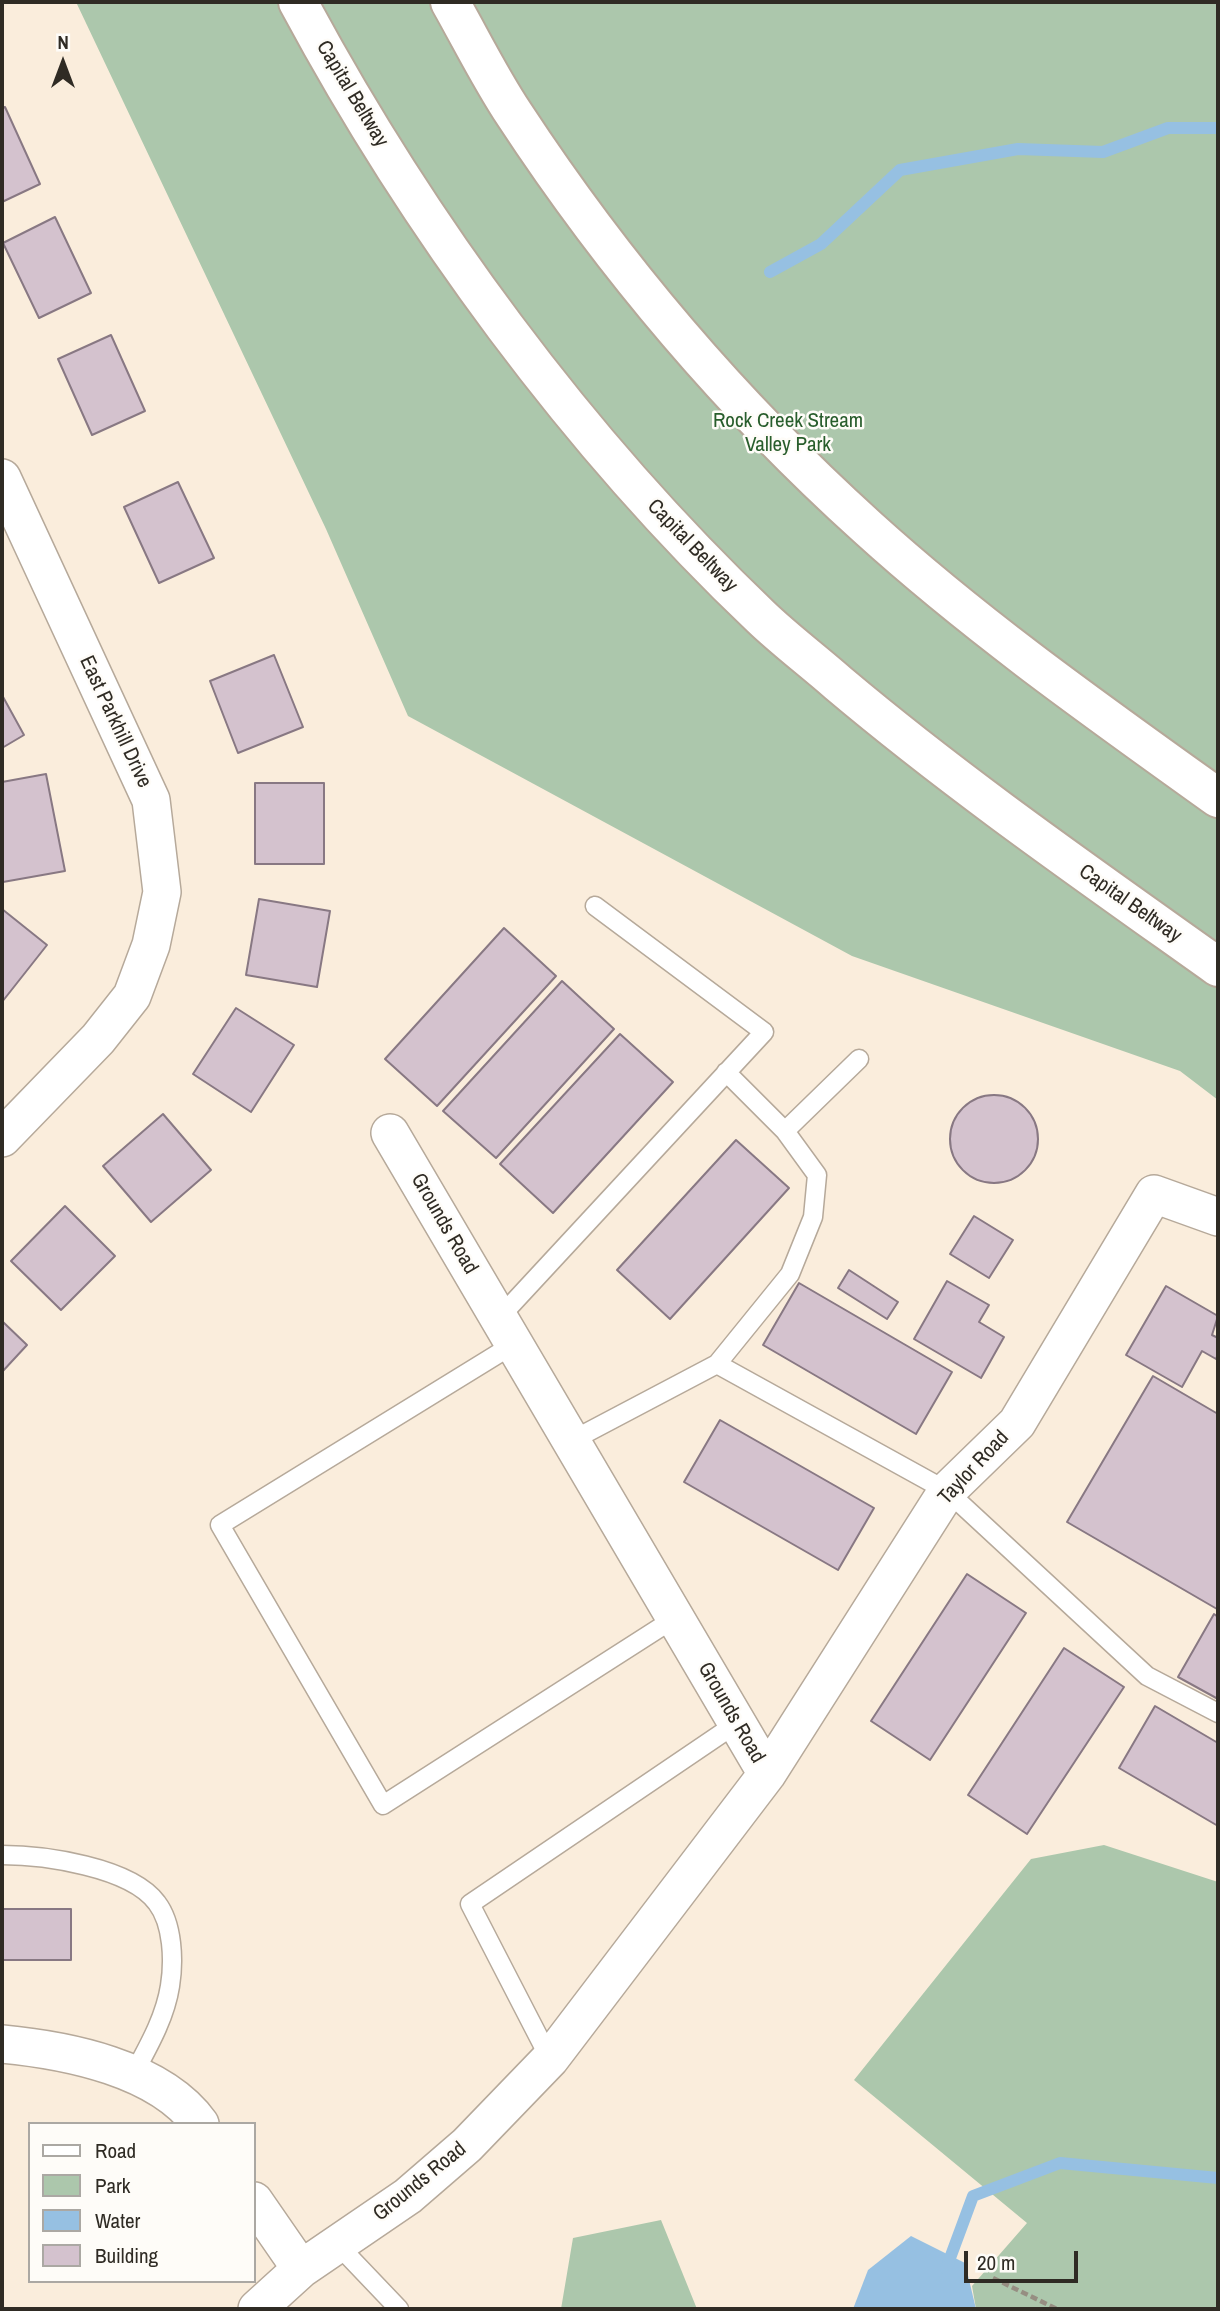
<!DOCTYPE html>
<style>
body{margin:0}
#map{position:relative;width:1220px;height:2311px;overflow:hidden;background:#faeddc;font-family:"Archivo Narrow",sans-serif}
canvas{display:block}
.frame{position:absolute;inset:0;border:4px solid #2f2b24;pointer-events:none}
.legend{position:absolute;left:28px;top:2122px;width:228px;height:161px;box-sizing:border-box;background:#fefcf8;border:2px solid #aba8a3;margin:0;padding:9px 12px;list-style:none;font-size:21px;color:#2f2b24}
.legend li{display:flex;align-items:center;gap:14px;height:35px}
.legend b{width:35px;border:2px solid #aba8a3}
.north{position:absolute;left:28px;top:28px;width:70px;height:70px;-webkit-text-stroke:5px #fefcf8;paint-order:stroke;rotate:0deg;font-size:19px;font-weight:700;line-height:28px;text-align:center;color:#2f2b24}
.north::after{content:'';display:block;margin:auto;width:24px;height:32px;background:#2f2b24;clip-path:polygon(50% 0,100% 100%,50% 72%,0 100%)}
.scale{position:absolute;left:964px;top:2251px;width:114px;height:32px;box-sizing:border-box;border:4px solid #2f2b24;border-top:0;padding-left:9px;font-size:21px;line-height:24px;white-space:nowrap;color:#2f2b24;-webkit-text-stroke:5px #fefcf8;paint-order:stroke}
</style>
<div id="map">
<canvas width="1220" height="2311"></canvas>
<div class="frame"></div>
<ul class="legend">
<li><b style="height:9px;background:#fff"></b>Road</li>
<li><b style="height:19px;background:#acc7ac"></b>Park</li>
<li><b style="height:19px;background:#96c0e2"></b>Water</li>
<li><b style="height:19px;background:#d4c2ce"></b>Building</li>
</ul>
<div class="north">N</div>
<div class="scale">20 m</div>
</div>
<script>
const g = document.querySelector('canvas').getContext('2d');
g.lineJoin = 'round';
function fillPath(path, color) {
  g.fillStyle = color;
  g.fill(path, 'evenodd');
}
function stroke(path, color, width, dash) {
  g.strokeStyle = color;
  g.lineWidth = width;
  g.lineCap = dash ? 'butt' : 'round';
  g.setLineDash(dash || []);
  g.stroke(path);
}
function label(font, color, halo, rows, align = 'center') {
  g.font = font + ' "Archivo Narrow",sans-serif';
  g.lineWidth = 5;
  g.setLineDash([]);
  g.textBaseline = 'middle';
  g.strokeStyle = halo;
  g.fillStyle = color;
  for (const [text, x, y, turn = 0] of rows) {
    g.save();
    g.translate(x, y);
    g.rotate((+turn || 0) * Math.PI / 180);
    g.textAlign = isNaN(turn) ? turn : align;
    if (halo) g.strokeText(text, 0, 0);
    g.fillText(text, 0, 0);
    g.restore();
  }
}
fillPath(new Path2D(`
 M76 2H1218V1100L1180 1071 852 956 408 716 326 529Z
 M1104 1845 1218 1882V2309H976L972 2286 1027 2223 854 2080 1031 1859Z
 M661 2220 697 2309H561L573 2238Z`), '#acc7ac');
fillPath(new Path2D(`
 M911 2236 965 2263 976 2309H853L868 2270Z`), '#96c0e2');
stroke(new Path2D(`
 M770 272 821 244 900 170 1018 149 1103 152 1168 128H1218
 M946 2269 973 2196 1060 2163 1218 2178`), '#96c0e2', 12);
const building = new Path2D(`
 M5 107 40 184 2 202V108Z
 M55 217 91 293 39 318 3 243Z
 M111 335 145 411 92 435 58 359Z
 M178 482 214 558 159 583 124 507Z
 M274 655 303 727 238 753 210 681Z
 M2 695 24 735 2 748Z
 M46 774 65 871 3 882 2 782Z
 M255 783H324V864H255Z
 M259 899 330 911 317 987 246 975Z
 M2 909 47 945 2 1002Z
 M504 928 556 976 437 1106 385 1059Z
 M562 981 614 1029 496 1158 443 1111Z
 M236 1008 294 1045 251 1112 193 1074Z
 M620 1034 673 1082 553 1213 500 1164Z
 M950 1139a44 44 0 1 1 88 0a44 44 0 1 1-88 0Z
 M163 1114 211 1170 151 1222 103 1166Z
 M736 1140 789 1188 670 1319 617 1270Z
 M65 1206 115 1256 61 1310 11 1261Z
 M974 1216 1013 1240 989 1278 950 1254Z
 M849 1270 898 1302 887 1319 838 1288Z
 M947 1281 989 1305 979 1322 1004 1337 981 1378 914 1339Z
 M799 1283 952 1372 916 1434 763 1345Z
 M1166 1286 1218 1316 1212 1335 1218 1338V1354L1216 1359 1202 1351 1182 1387 1126 1355Z
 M2 1321 27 1345 2 1372Z
 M1153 1376 1218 1414 1217 1609 1067 1522Z
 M720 1420 874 1508 838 1570 684 1482Z
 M967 1574 1026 1613 930 1760 871 1721Z
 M1214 1614 1218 1617V1699L1178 1677Z
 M1064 1648 1124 1687 1027 1834 968 1795Z
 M1155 1706 1218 1743V1826L1119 1768Z
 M2 1909H71V1960H2Z`);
fillPath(building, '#d4c2ce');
stroke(building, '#887883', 2);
const service = new Path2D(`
 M726 1072 785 1131 859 1059
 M499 1318 764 1032 595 906
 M514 1344 220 1525 383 1805 675 1618
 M717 1364 790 1274 813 1217 817 1175 785 1131
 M571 1441 717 1364 947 1491 1147 1676 1218 1713
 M2 1855C43 1855 131 1867 157 1903 173 1924 174 1961 170 1986 165 2018 148 2047 133 2075
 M550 2059 470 1904 737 1723
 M337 2244 399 2309`);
const minor = new Path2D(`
 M2 478 151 800 162 892 151 945 132 996 98 1039 2 1138
 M390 1133 767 1774
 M2 2044C66 2050 160 2068 200 2124
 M254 2201 301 2269
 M257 2309 301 2269 408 2196 467 2145 550 2059 767 1774 947 1491 1017 1423 1154 1194 1218 1217`);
const motorway = new Path2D(`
 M298 2C417 224 578 443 761 617 785 640 813 661 838 683 959 785 1089 875 1218 967
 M450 2C471 39 490 78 514 114 613 265 733 406 867 527 976 626 1098 712 1218 798`);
stroke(service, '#b6a99a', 21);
stroke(minor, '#b6a99a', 40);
stroke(motorway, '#b6a99a', 42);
stroke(new Path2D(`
 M993 2278 1057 2309`), '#968e82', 4.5, [7, 3.5]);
stroke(service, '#fff', 18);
stroke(minor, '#fff', 37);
stroke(motorway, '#fff', 38);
label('21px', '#2f2b24', '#fefcf8', [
 ["Capital Beltway",352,94,59],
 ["Capital Beltway",692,546,46],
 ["East Parkhill Drive",115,722,65],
 ["Capital Beltway",1130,904,35],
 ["Grounds Road",444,1224,60],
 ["Taylor Road",974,1468,-47],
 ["Grounds Road",731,1713,60],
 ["Grounds Road",420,2182,-39]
]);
label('21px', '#285d2c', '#fefcf8', [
 ["Rock Creek Stream",788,421],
 ["Valley Park",788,445]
]);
</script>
